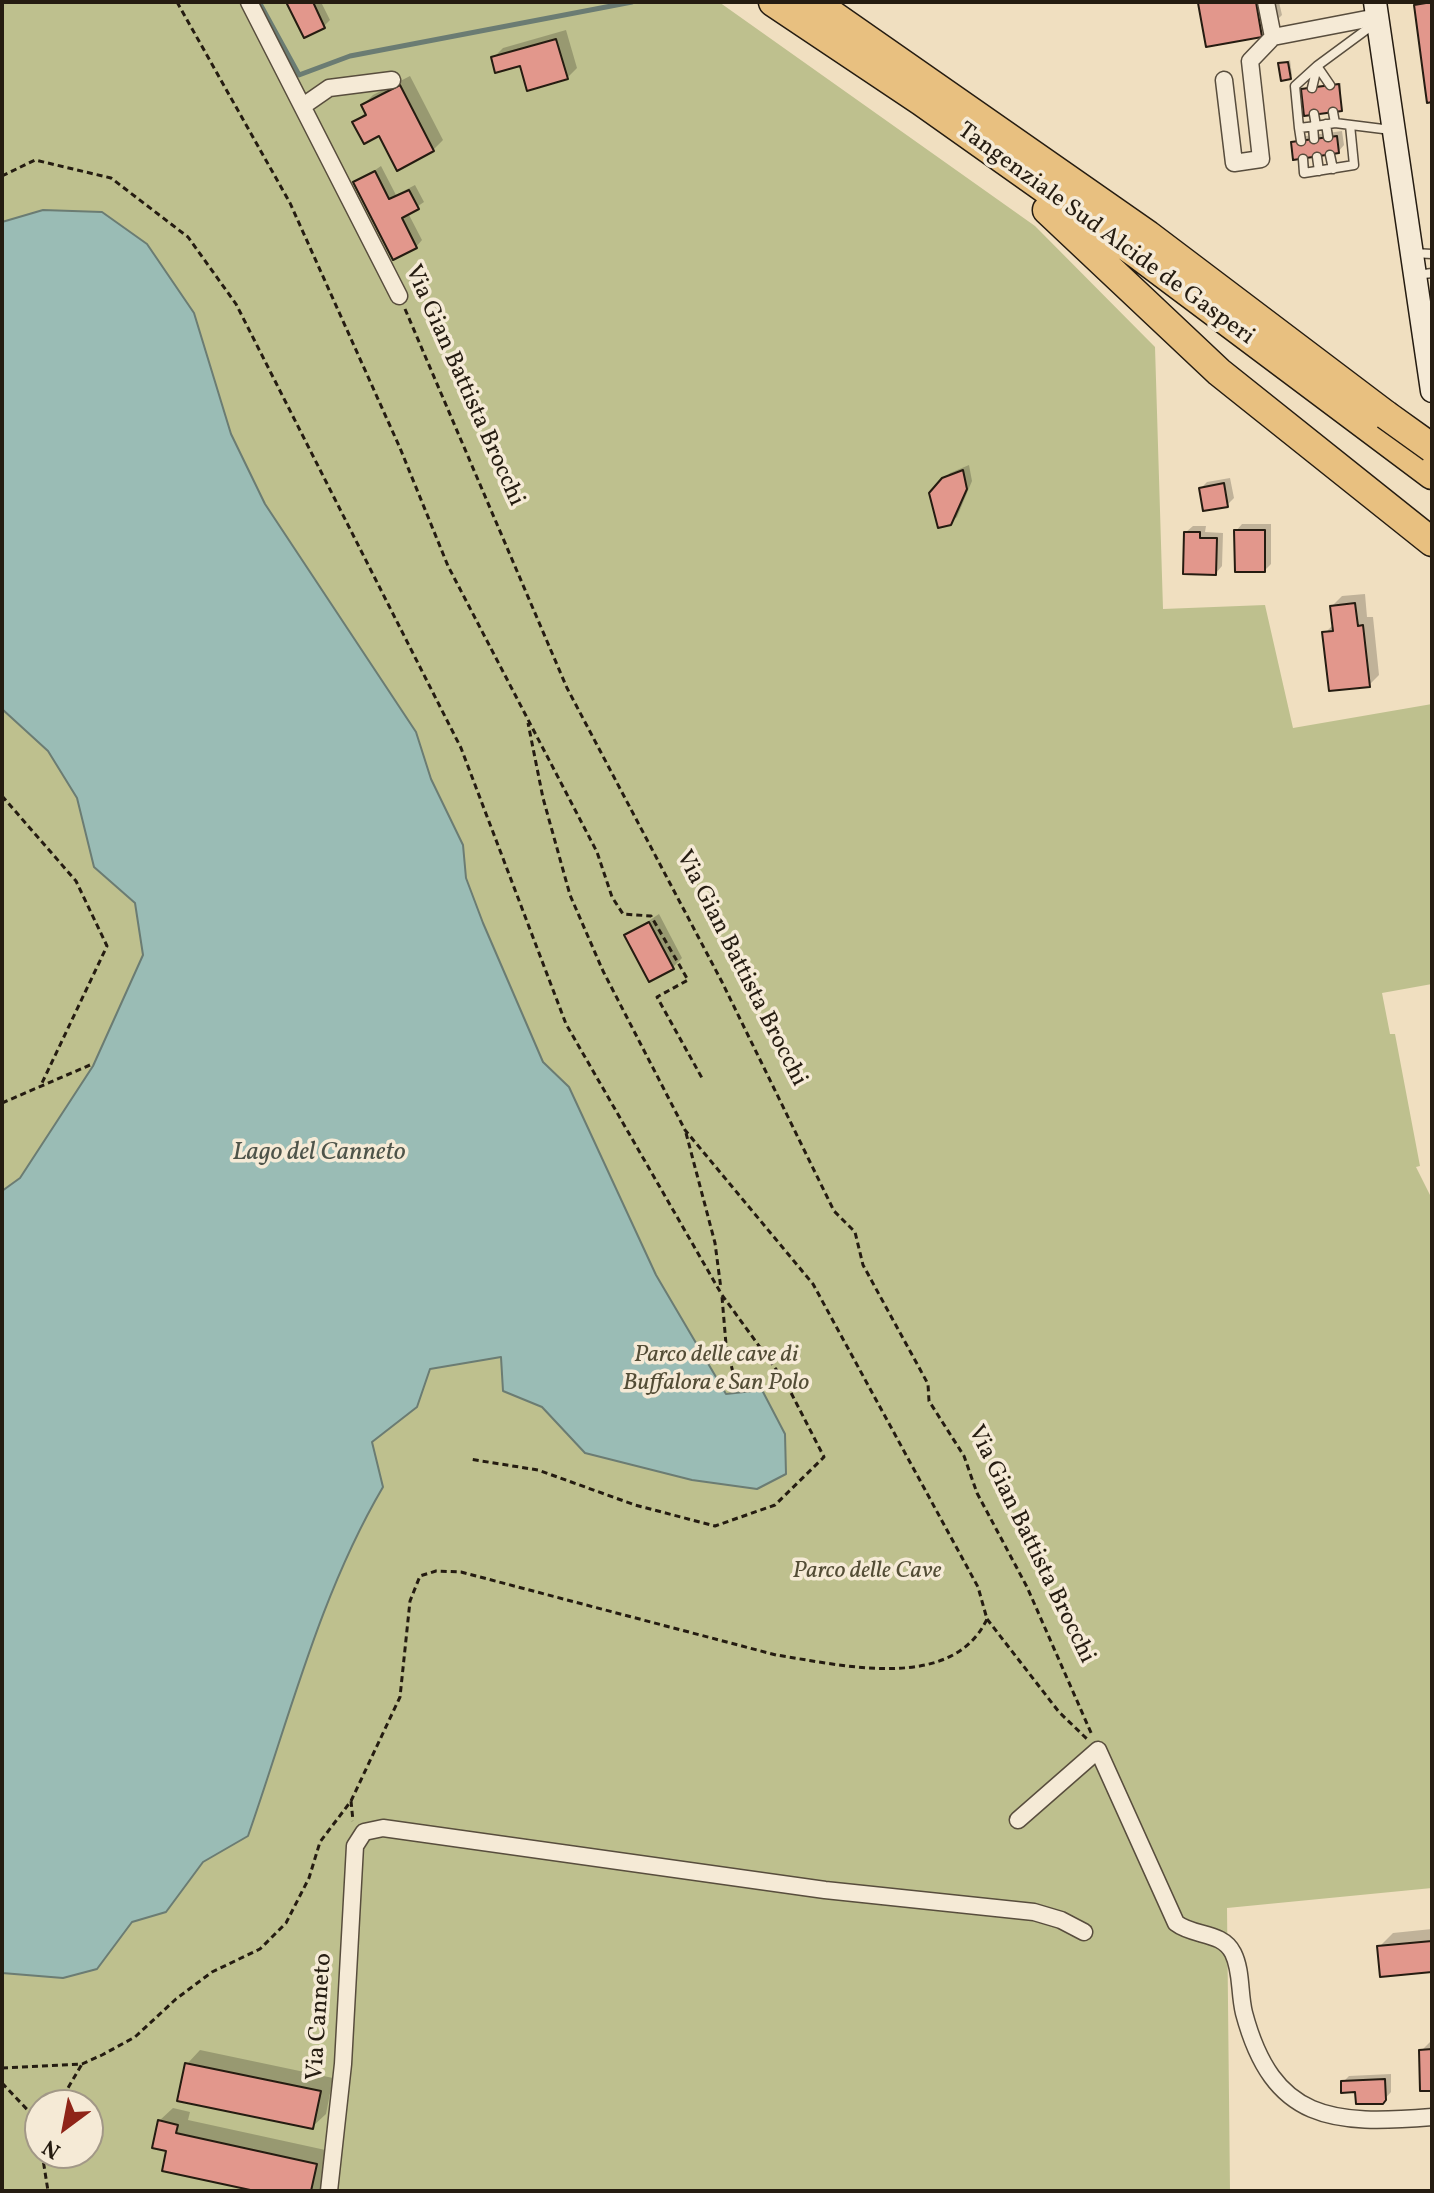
<!DOCTYPE html>
<style>
body{margin:0}
#map{position:relative;width:1434px;height:2193px;overflow:hidden;background:#f0dfc0;font-family:Vollkorn,serif}
canvas{display:block}
.frame{position:absolute;inset:0;border:4px solid #251c11;pointer-events:none}
.north{position:absolute;left:24px;top:2089px;width:80px;height:80px;box-sizing:border-box;background:#f5ead6;border:2px solid #a29887;border-radius:50%;rotate:212deg;font-size:22px;font-weight:700;line-height:32px;text-align:center;color:#251c11}
.north::after{content:'';display:block;margin:auto;width:28px;height:36px;background:#8f2418;clip-path:polygon(50% 0,100% 100%,50% 72%,0 100%)}
</style>
<div id="map">
<canvas width="1434" height="2193"></canvas>
<div class="frame"></div>
<div class="north">N</div>
</div>
<script>
const g = document.querySelector('canvas').getContext('2d');
g.lineJoin = 'round';
function fillPath(path, color) {
  g.fillStyle = color;
  g.fill(path, 'evenodd');
}
function stroke(path, color, width, dash) {
  g.strokeStyle = color;
  g.lineWidth = width;
  g.lineCap = dash ? 'butt' : 'round';
  g.setLineDash(dash || []);
  g.stroke(path);
}
function label(font, color, halo, rows, align = 'center') {
  g.font = font + ' Vollkorn,serif';
  g.lineWidth = 7;
  g.setLineDash([]);
  g.textBaseline = 'middle';
  g.strokeStyle = halo;
  g.fillStyle = color;
  for (const [text, x, y, turn = 0] of rows) {
    g.save();
    g.translate(x, y);
    g.rotate((+turn || 0) * Math.PI / 180);
    g.textAlign = isNaN(turn) ? turn : align;
    if (halo) g.strokeText(text, 0, 0);
    g.fillText(text, 0, 0);
    g.restore();
  }
}
fillPath(new Path2D(`
 M2 2H719L1035 226 1155 347 1163 609 1265 605 1293 728 1432 704V984L1382 993 1390 1034H1395L1420 1166 1416 1167 1432 1199V1888L1227 1908 1230 2191H2ZM40 2105H88V2153H40Z`), '#bec08e');
const water = new Path2D(`
 M43 210 102 212 147 244 194 313 231 434 265 504 416 732 431 779 463 845 466 878 483 923 543 1062 569 1087 656 1275 726 1394 762 1390 785 1434 786 1474 757 1489 692 1480 585 1453 542 1407 503 1391 501 1357 430 1369 417 1407 372 1442 383 1487C320 1594 289 1719 248 1836L203 1862 166 1912 132 1922 97 1969 63 1978 2 1973V1191L20 1178 93 1066 143 955 135 903 94 867 77 798 48 751 2 709V222Z`);
fillPath(water, '#9abcb5');
stroke(water, '#6b7c73', 2);
fillPath(new Path2D(`
 M288 2H321L330 20 324 26Z
 M1200 2H1279L1282 15 1261 36Z
 M566 30 577 68 567 78 493 58 503 48Z
 M1290 60 1292 75 1290 78 1280 64Z
 M410 76 443 140 433 150 355 122 366 112 363 105 373 95Z
 M1341 83V109L1303 90 1306 87Z
 M1342 131 1344 145 1338 152 1293 143 1299 137Z
 M381 166 396 195 415 185 424 202 408 213 422 240 416 247 356 183Z
 M969 465 972 481 957 517 950 523 931 494 950 473Z
 M1230 478 1234 498 1227 505 1201 488 1207 482Z
 M1242 524H1271V564L1265 570 1236 531Z
 M1193 526H1206L1205 532 1223 533 1222 566 1216 573 1186 532Z
 M1365 594 1367 617H1373L1379 675 1369 685 1325 633 1334 624 1332 606 1342 596Z
 M659 914 682 958 673 967 626 936Z
 M1432 1929V1970L1379 1947 1393 1933Z
 M1431 2041H1432V2089L1421 2051Z
 M200 2050 333 2078 326 2114 312 2127 187 2064Z
 M1391 2074V2092L1382 2102 1343 2082 1349 2076Z
 M173 2108 190 2112 188 2120 330 2151 322 2187 318 2191H265L169 2149 159 2121Z`), '#0003');
stroke(new Path2D(`
 M259 2 299 75 350 56 632 2`), '#6b7c73', 5);
const building = new Path2D(`
 M286 2H313L325 28 304 38Z
 M1192 2H1256L1262 37 1206 47 1198 3Z
 M1432 2V102L1427 103 1414 5Z
 M556 39 568 79 527 91 520 66 495 73 491 57Z
 M1288 62 1291 79 1281 81 1278 63Z
 M1339 84 1342 111 1304 116 1301 89Z
 M400 85 434 151 397 171 379 136 364 144 352 122 366 115 361 105Z
 M1337 136 1339 153 1293 160 1291 142Z
 M375 171 389 199 409 190 419 209 402 218 417 248 393 260 353 182Z
 M963 470 967 489 951 525 938 528 929 493 942 478Z
 M1224 483 1228 507 1203 511 1199 488Z
 M1234 530H1265V572H1235Z
 M1184 532H1200V538H1217L1216 575 1183 574Z
 M1355 603 1358 626 1363 625 1370 687 1329 691 1322 632 1333 631 1330 606Z
 M649 922 674 969 649 982 624 935Z
 M1432 1941V1972L1380 1977 1377 1946Z
 M1432 2049V2091H1420L1419 2050Z
 M185 2063 321 2091 313 2129 177 2101Z
 M1385 2079 1386 2100 1383 2104H1356L1355 2092 1341 2093V2081Z
 M158 2120 178 2125 176 2133 317 2164 311 2191H255L162 2171 166 2151 152 2148Z`);
fillPath(building, '#e2978c');
stroke(building, '#251c11', 2);
const lane = new Path2D(`
 M1330 85 1317 66 1374 24
 M1312 88 1317 67
 M1333 112 1335 123 1391 130
 M1314 114 1316 126 1335 123
 M1326 124 1328 137
 M1313 126 1314 139
 M1316 126 1299 128 1295 86 1317 66
 M1299 128 1301 141
 M1330 155 1333 169
 M1317 157 1319 171
 M1303 159 1304 173 1354 165 1350 125
 M1413 253 1432 254
 M1416 275 1432 273`);
const street = new Path2D(`
 M249 2 399 296
 M1266 2 1273 37
 M1224 80 1234 163 1261 159 1250 61 1273 37 1377 17
 M303 106 329 88 392 80
 M1018 1820 1098 1750 1176 1923C1194 1937 1222 1931 1233 1953 1242 1971 1239 1993 1244 2013 1273 2122 1333 2125 1432 2117
 M329 2191 343 2064 355 1846 364 1832 383 1828 825 1890 1034 1912 1061 1920 1084 1932`);
const secondary = new Path2D(`
 M1375 2 1432 391`);
const highway = new Path2D(`
 M773 2 921 101 1137 254 1432 475
 M814 2 1148 235 1386 415
 M1047 210 1219 372 1432 542`);
stroke(lane, '#584d3d', 11);
stroke(street, '#584d3d', 19);
stroke(secondary, '#251c11', 25);
stroke(highway, '#251c11', 31);
stroke(new Path2D(`
 M177 2 290 203 400 448 448 566 597 852 612 897 623 914 651 916 688 980 657 997 702 1078
 M2 176 35 160 111 178 188 237 236 304 461 748 566 1024 722 1295 786 1383 824 1457 775 1505 715 1526 635 1505 538 1470 469 1459
 M405 309 567 688 722 982 834 1211 855 1232 863 1265 928 1384 929 1401 964 1456 977 1493 1027 1587 1092 1735
 M2 796 76 881 107 946 42 1083
 M2 1103 90 1065
 M686 1133 715 1243 721 1289
 M722 1297 726 1344 738 1393
 M987 1619 1059 1712 1087 1739
 M351 1801 353 1821
 M2 2068 82 2064 102 2055 135 2037 176 1999 212 1972 260 1949 286 1923 309 1878 320 1842 351 1801 400 1697 410 1601 420 1576 436 1571 461 1572 776 1655C842 1665 952 1693 987 1619L978 1587 813 1284 685 1130 603 971 570 895 543 798 528 723
 M2 2083 40 2123
 M58 2105 82 2064
 M42 2153 48 2191`), '#251c11', 3, [6, 4]);
stroke(lane, '#f5ead6', 8);
stroke(street, '#f5ead6', 16);
stroke(secondary, '#f5ead6', 22);
stroke(highway, '#e8c080', 28);
const highwayBridge = new Path2D(`
 M1386 415 1432 448`);
stroke(highwayBridge, '#251c11', 31, []);
stroke(highwayBridge, '#e8c080', 28);
label('24px', '#251c11', '#f5ead6', [
 ["Tangenziale Sud Alcide de Gasperi",1105,235,36],
 ["Via Gian Battista Brocchi",463,386,66],
 ["Via Gian Battista Brocchi",740,969,63],
 ["Via Gian Battista Brocchi",1030,1545,64],
 ["Via Canneto",321,2017,-86]
]);
label('italic 24px', '#534d36', '#f5ead6', [
 ["Parco delle cave di",716,1357],
 ["Buffalora e San Polo",716,1385],
 ["Parco delle Cave",867,1573]
]);
label('italic 26px', '#4e544a', '#f5ead6', [
 ["Lago del Canneto",319,1154]
]);
</script>
